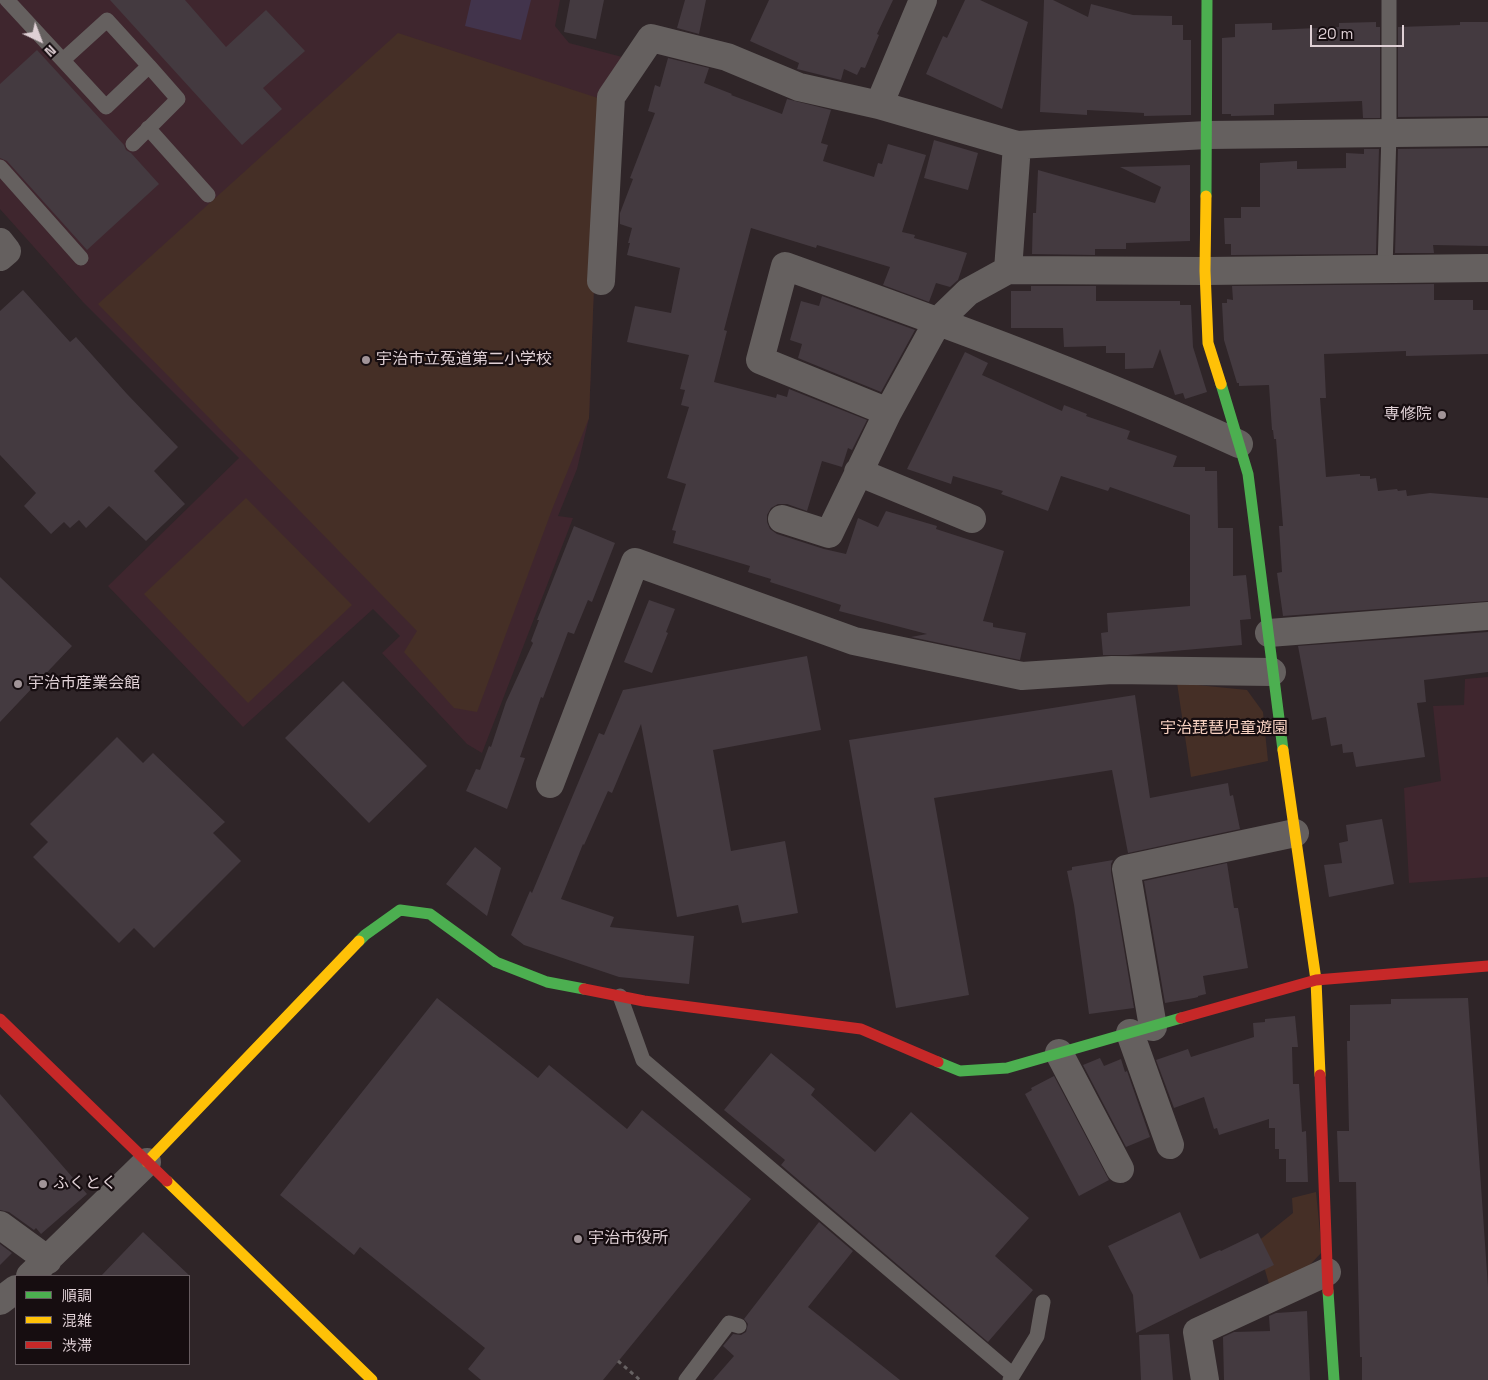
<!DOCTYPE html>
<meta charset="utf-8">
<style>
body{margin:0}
#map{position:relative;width:1488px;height:1380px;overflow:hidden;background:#2f2528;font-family:"Space Grotesk","Noto Sans JP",sans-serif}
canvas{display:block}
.legend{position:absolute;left:15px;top:1275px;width:175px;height:90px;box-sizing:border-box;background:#160d10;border:1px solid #665b5f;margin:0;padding:6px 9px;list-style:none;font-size:15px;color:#dfd0d5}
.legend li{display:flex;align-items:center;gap:10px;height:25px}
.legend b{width:25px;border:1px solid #665b5f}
.north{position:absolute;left:15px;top:15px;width:50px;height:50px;-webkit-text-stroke:4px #160d10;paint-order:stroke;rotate:137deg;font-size:14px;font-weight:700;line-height:20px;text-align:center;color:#dfd0d5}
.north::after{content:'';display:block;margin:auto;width:18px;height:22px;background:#dfd0d5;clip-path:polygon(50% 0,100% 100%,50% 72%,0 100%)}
.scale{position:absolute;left:1310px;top:25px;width:94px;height:22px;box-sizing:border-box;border:2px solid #dfd0d5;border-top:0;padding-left:6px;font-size:15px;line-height:18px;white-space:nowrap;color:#dfd0d5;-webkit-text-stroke:4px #160d10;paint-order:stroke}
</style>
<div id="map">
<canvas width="1488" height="1380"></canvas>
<ul class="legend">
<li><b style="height:6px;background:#4caf50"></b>順調</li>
<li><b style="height:6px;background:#ffc107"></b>混雑</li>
<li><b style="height:6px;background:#c62828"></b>渋滞</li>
</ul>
<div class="north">N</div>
<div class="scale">20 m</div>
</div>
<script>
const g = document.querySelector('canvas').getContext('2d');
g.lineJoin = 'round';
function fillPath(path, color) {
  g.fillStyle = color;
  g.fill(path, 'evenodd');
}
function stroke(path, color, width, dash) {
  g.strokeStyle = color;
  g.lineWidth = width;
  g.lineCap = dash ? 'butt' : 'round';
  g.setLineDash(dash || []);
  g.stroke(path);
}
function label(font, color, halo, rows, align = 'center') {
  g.font = font + ' "Space Grotesk","Noto Sans JP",sans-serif';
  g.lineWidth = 4.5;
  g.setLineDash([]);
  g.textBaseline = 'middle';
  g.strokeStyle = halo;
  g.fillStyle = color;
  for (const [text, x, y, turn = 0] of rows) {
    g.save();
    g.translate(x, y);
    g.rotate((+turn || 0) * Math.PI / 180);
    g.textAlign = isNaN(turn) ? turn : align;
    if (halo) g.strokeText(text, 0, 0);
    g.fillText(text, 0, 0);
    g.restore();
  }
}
fillPath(new Path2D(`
 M0 0H560L555 26 569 43 626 58 601 99 589 418 577 469 558 516 573 518 482 753 467 744 382 653 400 636 373 609 243 727 108 586 239 458 83 302 0 209Z
 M1488 677V877L1409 883 1404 788 1441 781 1433 706 1464 705 1465 679Z`), '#3f262e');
fillPath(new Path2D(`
 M398 33 601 99 589 418 553 507 477 712 454 708 404 652 417 631 98 304Z
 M246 498 352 605 248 703 144 594Z
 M1177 683 1247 690 1263 712 1268 761 1191 777Z
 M1316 1192 1322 1252 1305 1270 1269 1284 1257 1242 1293 1213 1292 1198Z`), '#452f26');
fillPath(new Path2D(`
 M471 0H531L521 40 465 26Z`), '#42344c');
fillPath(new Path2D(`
 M110 0H185L226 47 266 10 305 51 263 88 282 109 242 145Z
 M570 0H604L596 39 564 32Z
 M685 0H706L699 34 677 28Z
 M769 0H893L877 34 879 35 865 68 861 67 857 75 844 69 841 80 797 69 799 63 750 41Z
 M965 0H980L1028 22 1002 109 926 74 943 36 947 38Z
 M1044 0H1053L1088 17 1091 4 1133 15 1172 16V25H1183V40H1191V115L1144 116V113L1087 110V115L1040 112Z
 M1376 22V27H1380V118H1363L1362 101 1274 104V115L1231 116V114H1222V38L1235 37V24L1272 23V30L1339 27V23Z
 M1460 22H1488V116L1398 117V27L1460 25Z
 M37 50 124 145 126 150 131 153 159 184 87 250 7 161 0 158V84Z
 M668 58 709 68 704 83 732 94 731 95 782 114 787 99 831 110 821 143 828 145 823 161 874 177 878 163 882 164 888 144 926 155 902 232 915 235 914 238 967 253 958 280 950 287 936 283 929 302 883 285 890 267 817 245 816 248 751 228 724 330 727 331 714 382 776 398 777 394 787 397 789 389 867 420 852 450 848 448 842 467 822 461 807 511 787 504H778L771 508 767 515V522L770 529 777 534 824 549 846 554 858 518 878 527 886 511 937 526 936 529 1004 551 983 621 993 623V627L1026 633 1020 660 911 637 927 634 839 611 841 605 770 582 771 579 748 572 750 566 673 543 676 531 672 530 686 484 667 478 689 407 681 405 685 390 680 389 689 355 627 342 635 306 671 313 680 268 627 255 630 243H628L632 228 620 224V213L633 179 630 178 655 113 648 111 655 85 660 87Z
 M934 140 978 153 968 190 924 178Z
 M1488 148V246L1433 245 1434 253H1395L1398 149Z
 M1364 149H1379L1376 254 1231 255V244H1225L1224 218H1241V207H1260V163L1297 161V169L1346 168V153L1364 154Z
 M1190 165V241L1126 243V249H1095V255L1032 254 1033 213H1036L1038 170 1155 203 1161 187 1120 167Z
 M1434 284V300H1473V310H1488V354L1406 356V351L1324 354 1326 398H1320L1326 477 1360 474V476H1370V479L1376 478 1378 491 1397 489 1398 491 1406 490 1407 496 1430 493 1488 498V601L1283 616 1277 573 1282 572 1279 526H1283L1276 439H1274L1273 430H1272L1269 385 1239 386V383H1237L1224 340 1222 303H1227V299L1233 300 1232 286Z
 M1031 286H1096V301H1180V305H1191L1193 347 1207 392 1185 399 1183 393 1175 395 1160 349 1153 368 1125 369V353H1106V346L1064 347 1063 328H1011V291H1031Z
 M23 290 70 342 76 337 127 394 178 447 154 471 185 504 146 541 109 506 86 528 79 520 70 528 64 522 51 534 24 506 36 493 0 455V311Z
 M822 296 915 330 881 392 798 358 802 344 790 340 801 301 819 306Z
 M965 352 988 363 982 375 1062 411 1064 405 1087 414 1086 416 1130 431 1127 439 1177 456 1173 467H1205V471H1217L1218 528H1233V576L1246 575 1251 619 1240 620 1242 645 1128 655H1103L1101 633 1108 632 1107 613 1190 606V515L1110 487 1108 491 1061 476 1048 511 1001 494 1003 491 953 476 951 484 907 469Z
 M574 526 615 543 592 602 588 600 574 634 568 632 543 698 541 697 520 757 525 758 507 809 466 791 476 769 480 770 489 746 491 747 506 702 533 643 531 641 539 620H537Z
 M0 577 72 646 0 722Z
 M649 600 675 609 666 632 668 633 652 673 624 662Z
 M1488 632V672L1424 680 1426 702 1417 703 1425 757 1356 767 1353 752 1343 753 1342 744 1331 746 1326 717 1312 720 1298 646Z
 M807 656 821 730 713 750 731 851 785 841 798 913 742 923 738 905 677 917 641 724 612 793 608 791 584 845 583 844 561 899 614 917 610 927 694 936 689 984 619 977 524 945 511 935 530 891 532 893 599 733 604 735 623 690Z
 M343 681 427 766 369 823 285 738Z
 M1135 695 1150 798 1228 783 1230 796 1233 795 1240 829 1128 853 1112 770 934 798 969 995 896 1008 849 740Z
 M117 737 143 763 153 753 225 822 213 833 241 861 154 948 134 928 119 943 33 857 48 842 30 824Z
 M1382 819 1394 884 1329 897 1324 865 1342 863 1339 843 1348 841 1346 825Z
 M475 847 501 868 487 916 446 884Z
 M1113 860 1111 864V872L1134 1008 1089 1014 1074 905 1067 871 1072 870V867Z
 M1227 863 1234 908H1238L1248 968 1203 976 1206 994 1198 996V997L1194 998 1165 1003 1144 881Z
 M437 998 538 1078 549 1065 627 1129 642 1110 751 1199 603 1380H481L468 1369 485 1348 360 1247 354 1255 280 1195Z
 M1468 998 1488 1287V1380H1362V1357H1360L1356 1182H1339L1337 1131H1349L1347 1041H1350V1005L1391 1004V999Z
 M1295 1016 1298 1047H1292L1293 1084H1299L1302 1132 1306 1131 1308 1182H1286V1159H1279V1149H1275V1128H1269V1119L1219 1135 1217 1128 1214 1129 1204 1097 1174 1108 1156 1060 1188 1049 1191 1057 1254 1037 1253 1023 1265 1022V1019Z
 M771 1053 815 1089 811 1095 875 1152 911 1112 1029 1218 995 1256 1033 1290 988 1342 781 1165 785 1160 724 1110Z
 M1100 1058 1104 1066 1121 1059 1125 1072 1127 1071 1150 1137 1126 1147 1083 1065Z
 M1054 1076 1109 1180 1079 1196 1025 1094 1032 1090 1031 1088Z
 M0 1094 87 1194 41 1234 36 1228 34 1230 9 1212 0 1210Z
 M1180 1212 1200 1259 1220 1250 1221 1251 1258 1233 1274 1265 1136 1333 1133 1295 1108 1246Z
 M819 1222 853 1251 808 1307 900 1380H713L734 1356 723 1346 733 1334 741 1335 746 1332 748 1324 744 1319Z
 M143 1232 190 1276H101Z
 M0 1244 12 1253 0 1265Z
 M1307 1311 1310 1380H1224L1223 1337 1234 1332 1270 1331 1269 1316 1276 1313Z
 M1169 1334 1173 1380H1141L1139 1335Z`), '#443a40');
stroke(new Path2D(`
 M618 1361 640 1380`), '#676263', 3, [4, 4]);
stroke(new Path2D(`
 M7 0 106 107 149 66 107 20 63 60
 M148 128 208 195
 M133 144 178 99 149 66
 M0 167 81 258
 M1385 269 1389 133V0
 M620 996 643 1060 1013 1375 1010 1380
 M1013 1375 1037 1336 1043 1302
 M686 1380 729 1323 739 1326`), '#65605f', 15);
stroke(new Path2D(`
 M879 105 923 0
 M0 242 7 251 0 257
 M1008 270 1205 271 1488 268
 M601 281 611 97 651 38 727 57 799 87 879 105 1017 145 1207 135 1488 132
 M888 412 760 360 785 266C938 321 1091 376 1239 444
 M858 472 972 519
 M782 519 829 534 888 412 938 321 968 292 1008 270 1017 145
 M1269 633 1488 616
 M550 784 635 562 854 641 1022 676 1112 670 1272 672
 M1153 1027 1126 869 1295 833
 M1130 1033 1170 1145
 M1059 1053 1120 1169
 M0 1225 48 1260
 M30 1276 147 1162
 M0 1301 16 1289
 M1205 1380 1197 1332 1327 1272`), '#65605f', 28);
stroke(new Path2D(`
 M1206 196 1207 0
 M1221 384 1248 474 1283 750
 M359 941 365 935 400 910 430 914 496 962 547 982 584 989
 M938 1062 960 1071 1007 1068 1181 1018
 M1328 1291 1334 1380`), '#4caf50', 11);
stroke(new Path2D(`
 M1206 196 1205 271 1208 343 1221 384
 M1283 750 1316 980 1320 1075
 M147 1162 359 941
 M167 1181 372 1380`), '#ffc107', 11);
stroke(new Path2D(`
 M584 989 644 1001 861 1029 938 1062
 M1181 1018 1316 980 1488 966
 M0 1019 167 1181
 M1320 1075 1328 1291`), '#c62828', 11);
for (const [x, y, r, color] of [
 [366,360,5,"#a19498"],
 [1442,415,5,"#a19498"],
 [18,684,5,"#a19498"],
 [43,1184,5,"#a19498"],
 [578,1239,5,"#a19498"]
]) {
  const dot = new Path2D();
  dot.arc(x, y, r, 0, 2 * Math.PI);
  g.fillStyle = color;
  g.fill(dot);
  stroke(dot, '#160d10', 2);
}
label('16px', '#dfd0d5', '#160d10', [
 ["宇治市立菟道第二小学校",376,360],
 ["専修院",1432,415,"right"],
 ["宇治市産業会館",28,684],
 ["ふくとく",53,1184],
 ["宇治市役所",588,1239]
], 'left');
label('16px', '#f7d1c1', '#160d10', [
 ["宇治琵琶児童遊園",1224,729]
]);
</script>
